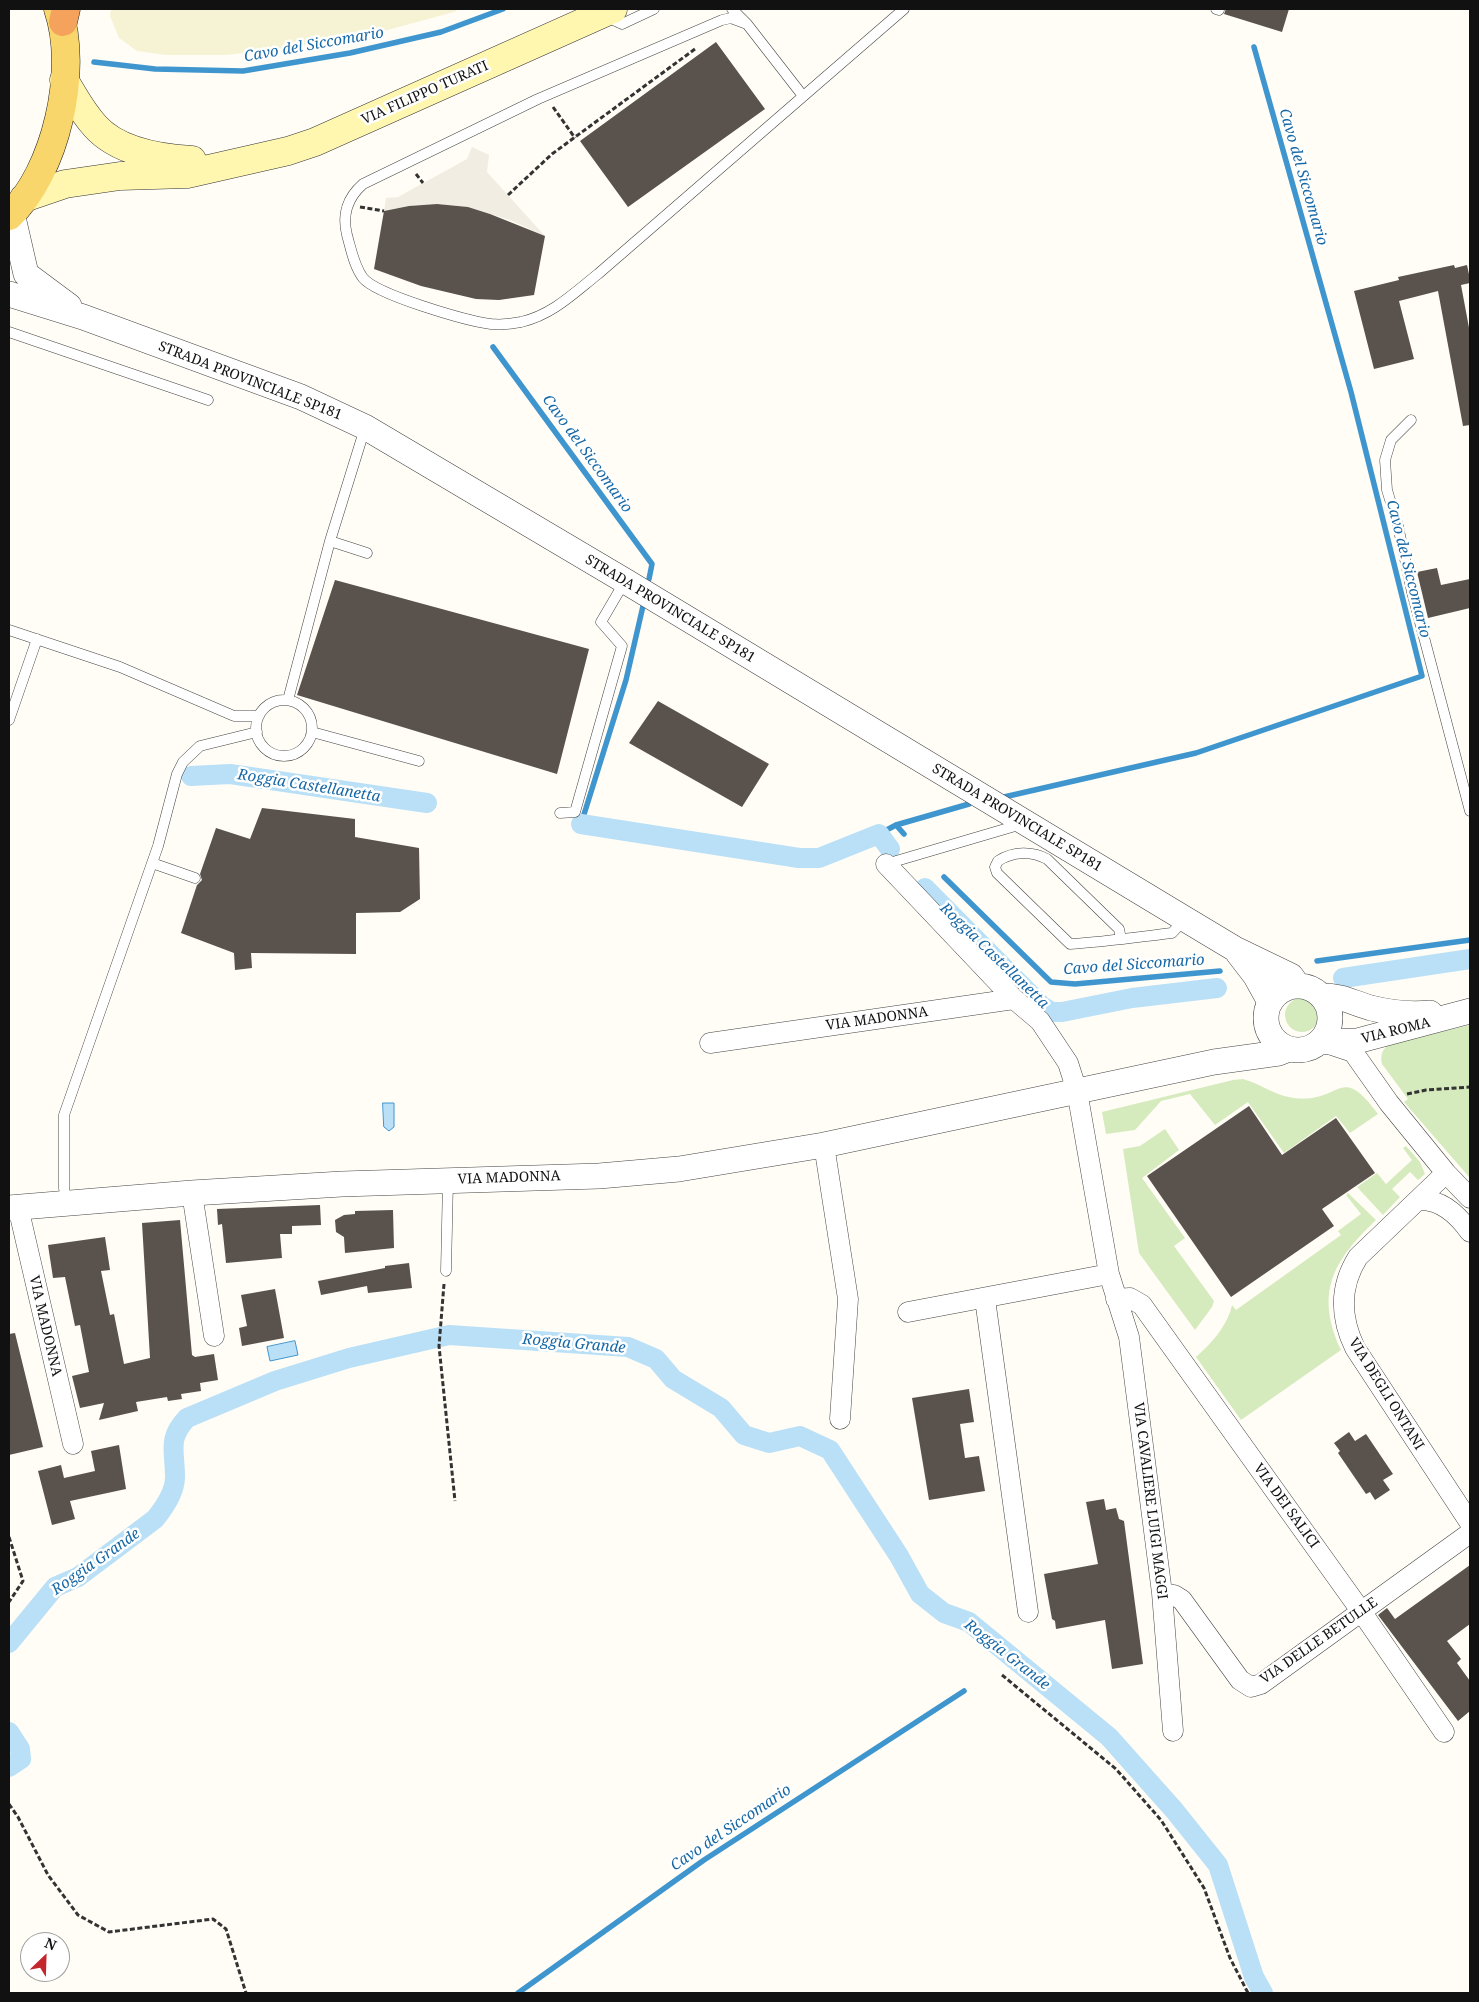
<!DOCTYPE html>
<style>
body{margin:0}
#map{position:relative;width:1479px;height:2002px;overflow:hidden;background:#fffdf5;font-family:"Noto Serif",serif}
canvas{display:block}
.frame{position:absolute;inset:0;border:10px solid #111;pointer-events:none}
.north{position:absolute;left:20px;top:1932px;width:50px;height:50px;box-sizing:border-box;background:#fff;border:1px solid #a0a0a0;border-radius:50%;rotate:24deg;font-size:14px;font-weight:700;line-height:20px;text-align:center;color:#111}
.north::after{content:'';display:block;margin:auto;width:18px;height:22px;background:#c4262e;clip-path:polygon(50% 0,100% 100%,50% 72%,0 100%)}
</style>
<div id="map">
<canvas width="1479" height="2002"></canvas>
<div class="frame"></div>
<div class="north">N</div>
</div>
<script>
const g = document.querySelector('canvas').getContext('2d');
g.lineJoin = 'round';
function fillPath(path, color) {
  g.fillStyle = color;
  g.fill(path, 'evenodd');
}
function stroke(path, color, width, dash) {
  g.strokeStyle = color;
  g.lineWidth = width;
  g.lineCap = dash ? 'butt' : 'round';
  g.setLineDash(dash || []);
  g.stroke(path);
}
function label(font, color, halo, rows, align = 'center') {
  g.font = font + ' "Noto Serif",serif';
  g.lineWidth = 5;
  g.setLineDash([]);
  g.textBaseline = 'middle';
  g.strokeStyle = halo;
  g.fillStyle = color;
  for (const [text, x, y, turn = 0] of rows) {
    g.save();
    g.translate(x, y);
    g.rotate((+turn || 0) * Math.PI / 180);
    g.textAlign = isNaN(turn) ? turn : align;
    if (halo) g.strokeText(text, 0, 0);
    g.fillText(text, 0, 0);
    g.restore();
  }
}
fillPath(new Path2D(`
 M111 9H459L454 12 373 34 293 47 226 55H166L137 51 119 38 110 16Z`), '#f6f3d4');
fillPath(new Path2D(`
 M1285 1015a17 17 0 1 1 34 0a17 17 0 1 1-34 0Z
 M1470 1025V1178L1404 1102 1408 1099 1382 1064C1380 1055 1382 1049 1390 1044Z
 M1243 1079C1261 1084 1276 1096 1294 1098 1342 1104 1339 1061 1378 1114L1350 1133 1336 1116 1284 1153 1248 1102 1215 1125 1190 1094 1161 1101 1135 1130 1106 1134 1102 1112 1233 1080Z
 M1165 1129 1179 1150 1142 1178 1185 1238 1174 1246 1214 1301 1212 1307 1195 1330 1139 1253 1123 1149 1140 1146Z
 M1406 1146 1420 1162 1425 1174 1418 1180 1410 1172 1392 1189 1400 1197 1383 1215 1357 1187 1377 1173 1386 1184 1412 1160 1403 1148Z
 M1348 1193 1376 1220C1334 1260 1314 1292 1341 1350L1241 1420 1196 1357C1211 1344 1228 1325 1232 1305L1236 1310 1341 1235 1338 1231 1361 1214 1346 1195Z`), '#d5ebbd');
fillPath(new Path2D(`
 M472 147 489 155 487 172 545 236 510 220 468 207 437 204 409 206 384 211 386 198 398 197 467 159Z`), '#f1ede2');
const water = new Path2D(`
 M383 1103H394V1127L389 1131 384 1127Z
 M295 1341 298 1355 270 1361 267 1347Z`);
fillPath(water, '#b9e0f7');
stroke(water, '#3f96cf', 1);
stroke(new Path2D(`
 M94 62 155 69 243 71 350 53 441 32 503 9
 M493 347 652 564 649 579
 M1004 797 1196 753 1422 676 1351 392 1254 47
 M581 824 626 680 643 606
 M896 825 904 834
 M879 834 896 825 969 804
 M944 877 1051 982 1075 984 1220 971
 M1317 961 1470 940
 M518 1993 704 1860 964 1691`), '#3f96cf', 5.5);
stroke(new Path2D(`
 M191 776 230 774 427 803
 M581 824 799 858H819L879 834 890 849
 M925 888 1042 1006 1052 1012H1062L1132 998 1217 988
 M1343 978 1470 959
 M9 1643 55 1587 78 1577 155 1519C164 1508 175 1492 175 1477 175 1450 167 1439 187 1418L275 1381 349 1358 449 1335 628 1347 656 1359 673 1379 721 1408 744 1435 769 1443 800 1436 830 1450 899 1556 920 1594 944 1613 969 1622 1109 1737 1174 1810 1218 1865 1254 1977 1263 1993
 M9 1732 20 1749 21 1759 9 1767`), '#b9e0f7', 20);
fillPath(new Path2D(`
 M1226 9H1289L1282 32 1224 14Z
 M716 42 765 109 628 207 580 141Z
 M437 204 468 207 490 214 545 236 534 295 499 300 476 299 421 286 374 269 384 211 409 206Z
 M1454 265 1455 268 1467 265 1470 279V283L1461 285 1470 333V425L1463 426 1438 291 1399 301 1414 359 1374 369 1354 291 1399 280 1398 277Z
 M1437 568 1441 585 1470 579V608L1428 618 1417 572Z
 M335 580 589 649 557 774 297 695Z
 M658 701 769 764 742 807 629 743Z
 M262 808 355 819V837L419 848 420 899 400 912 356 913V954L251 953 252 968 235 970 234 953 181 933 197 885 202 880 200 874 216 828 250 839Z
 M1249 1106 1282 1155 1336 1118 1375 1173 1322 1209 1334 1226 1231 1297 1147 1176Z
 M320 1205 321 1225 292 1226V1234H280L282 1258 226 1263 222 1224 218 1225 217 1209Z
 M393 1210 394 1248 345 1253 344 1237 336 1232 335 1220 344 1215 355 1214V1211Z
 M180 1220 192 1355 195 1357 214 1354 218 1380 200 1383 201 1391 181 1394 182 1399 168 1401 167 1397 136 1402 138 1411 99 1420 104 1403 80 1408 72 1376 89 1372 80 1325 75 1326 65 1277 53 1278 48 1245 105 1237 110 1270 101 1271 110 1315 114 1314 124 1364 150 1358 142 1223Z
 M409 1263 412 1288 368 1293 367 1286 321 1295 318 1281 385 1268V1266Z
 M275 1289 284 1338 242 1346 239 1328 247 1326 241 1295Z
 M15 1333 43 1447 9 1455V1334Z
 M969 1389 974 1422 960 1424 965 1458 979 1456 985 1491 929 1500 912 1398Z
 M1349 1432 1355 1441 1366 1434 1393 1474 1383 1480 1390 1490 1375 1500 1370 1492 1366 1494 1338 1453 1340 1451 1334 1443Z
 M119 1445 126 1489 70 1501 75 1519 52 1525 38 1471 61 1465 64 1478 95 1471 91 1451Z
 M1104 1499 1106 1510 1116 1508 1119 1519 1124 1521 1143 1664 1112 1669 1105 1620 1056 1629 1055 1621 1052 1619 1044 1574 1098 1564 1086 1502Z
 M1470 1565V1624L1447 1641 1461 1659 1457 1663 1470 1681V1711L1458 1721 1378 1615 1387 1608 1395 1619Z`), '#5a524d');
const service = new Path2D(`
 M732 9 747 24 803 96
 M1216 9 1219 10
 M607 17 622 24 654 9
 M747 24 731 18 722 20 538 99 363 184C347 198 342 215 347 235 351 249 354 266 363 278 377 295 467 321 491 324 501 325 511 324 521 322 552 315 574 293 598 274L904 9
 M9 332 208 400
 M1411 420 1391 440 1385 460 1387 490 1398 526 1412 592 1470 811
 M330 541 367 553
 M9 630 120 667 234 716H259
 M288 700 330 541 365 428
 M256 728a28 28 0 1 1 56 0a28 28 0 1 1-56 0Z
 M9 720 37 639
 M312 732 419 761
 M560 813 575 812 622 646 601 622 625 581
 M152 863 195 878
 M886 864 1022 824
 M1121 939 1119 929 1047 859C1032 851 1013 851 998 861L995 867 997 873 1070 944C1104 942 1138 937 1172 933L1184 920
 M67 1204 64 1188V1115L158 846 177 774 183 762 200 746 257 732
 M446 1271 448 1181`);
const minor = new Path2D(`
 M886 864 1014 999 1040 1021 1068 1063 1077 1091 1109 1274 1129 1337 1162 1593 1173 1731
 M710 1043 1014 999
 M1329 1044 1353 1052 1389 1103 1446 1173 1470 1198
 M824 1145 848 1299 840 1419
 M1446 1173 1358 1257C1339 1287 1340 1317 1355 1348L1470 1523
 M192 1193 214 1336
 M1419 1200C1441 1199 1458 1215 1470 1232
 M18 1207 73 1444
 M985 1299 1028 1612
 M1116 1299 1130 1298 1142 1305 1361 1611 1444 1732
 M908 1312 1109 1274
 M1162 1593 1174 1595 1182 1600 1240 1680 1251 1687 1261 1684 1470 1533`);
const tertiary = new Path2D(`
 M12 213 26 274 69 306
 M9 294 83 317 301 397 365 427 625 581 1185 919 1235 949 1291 976 1298 986
 M1238 953 1255 975 1270 1002
 M1266 1018a32 32 0 1 1 64 0a32 32 0 1 1-64 0Z
 M1321 996C1344 996 1350 1002 1371 1008 1391 1013 1409 1015 1430 1013
 M1320 1042 1357 1041 1470 1011
 M9 1208 192 1193 342 1184 599 1176 679 1169 824 1145 1214 1062 1279 1053 1289 1049`);
const secondary = new Path2D(`
 M64 80C74 96 82 112 95 126 118 152 159 158 192 160
 M24 198 65 184 120 176 187 174 288 151 315 142 613 9`);
const primary = new Path2D(`
 M9 216C56 172 79 70 58 9`);
const motorway = new Path2D(`
 M63 22 66 9`);
stroke(service, '#444', 11);
stroke(minor, '#444', 21);
stroke(tertiary, '#444', 26);
stroke(secondary, '#333', 29);
stroke(primary, '#222', 29);
stroke(motorway, '#222', 29);
stroke(new Path2D(`
 M553 107 575 138
 M416 174 423 183
 M508 195 552 154 695 49
 M360 207 384 211
 M1407 1094 1426 1090 1470 1087
 M444 1284 439 1346 455 1501
 M9 1537 23 1581 9 1602
 M1002 1675 1116 1769 1161 1820 1204 1888 1230 1958 1248 1993
 M9 1804 18 1817 48 1875 78 1915 109 1932 213 1919 226 1929 246 1993`), '#333', 3, [5, 2.5]);
stroke(service, '#fff', 10);
stroke(minor, '#fff', 20);
stroke(tertiary, '#fff', 25);
stroke(secondary, '#fff6b0', 28);
stroke(primary, '#f9d66b', 28);
stroke(motorway, '#f5a25d', 28);
label('14px', '#111', '#fff', [
 ["VIA FILIPPO TURATI",425,93,-24],
 ["STRADA PROVINCIALE SP181",250,381,21],
 ["STRADA PROVINCIALE SP181",670,609,31],
 ["STRADA PROVINCIALE SP181",1017,818,31],
 ["VIA MADONNA",877,1019,-8],
 ["VIA ROMA",1396,1031,-14],
 ["VIA MADONNA",509,1178,-2],
 ["VIA MADONNA",45,1326,77],
 ["VIA DEGLI ONTANI",1386,1394,58],
 ["VIA CAVALIERE LUIGI MAGGI",1150,1501,83],
 ["VIA DEI SALICI",1286,1506,54],
 ["VIA DELLE BETULLE",1319,1641,-35]
]);
label('italic 15px', '#1768a6', '#fff', [
 ["Cavo del Siccomario",314,45,-10],
 ["Cavo del Siccomario",1303,177,74],
 ["Cavo del Siccomario",587,454,54],
 ["Cavo del Siccomario",1408,569,76],
 ["Roggia Castellanetta",309,786,9],
 ["Roggia Castellanetta",994,956,44],
 ["Cavo del Siccomario",1134,965,-4],
 ["Roggia Grande",574,1344,5],
 ["Roggia Grande",96,1562,-35],
 ["Roggia Grande",1007,1655,38],
 ["Cavo del Siccomario",731,1828,-34]
]);
</script>
